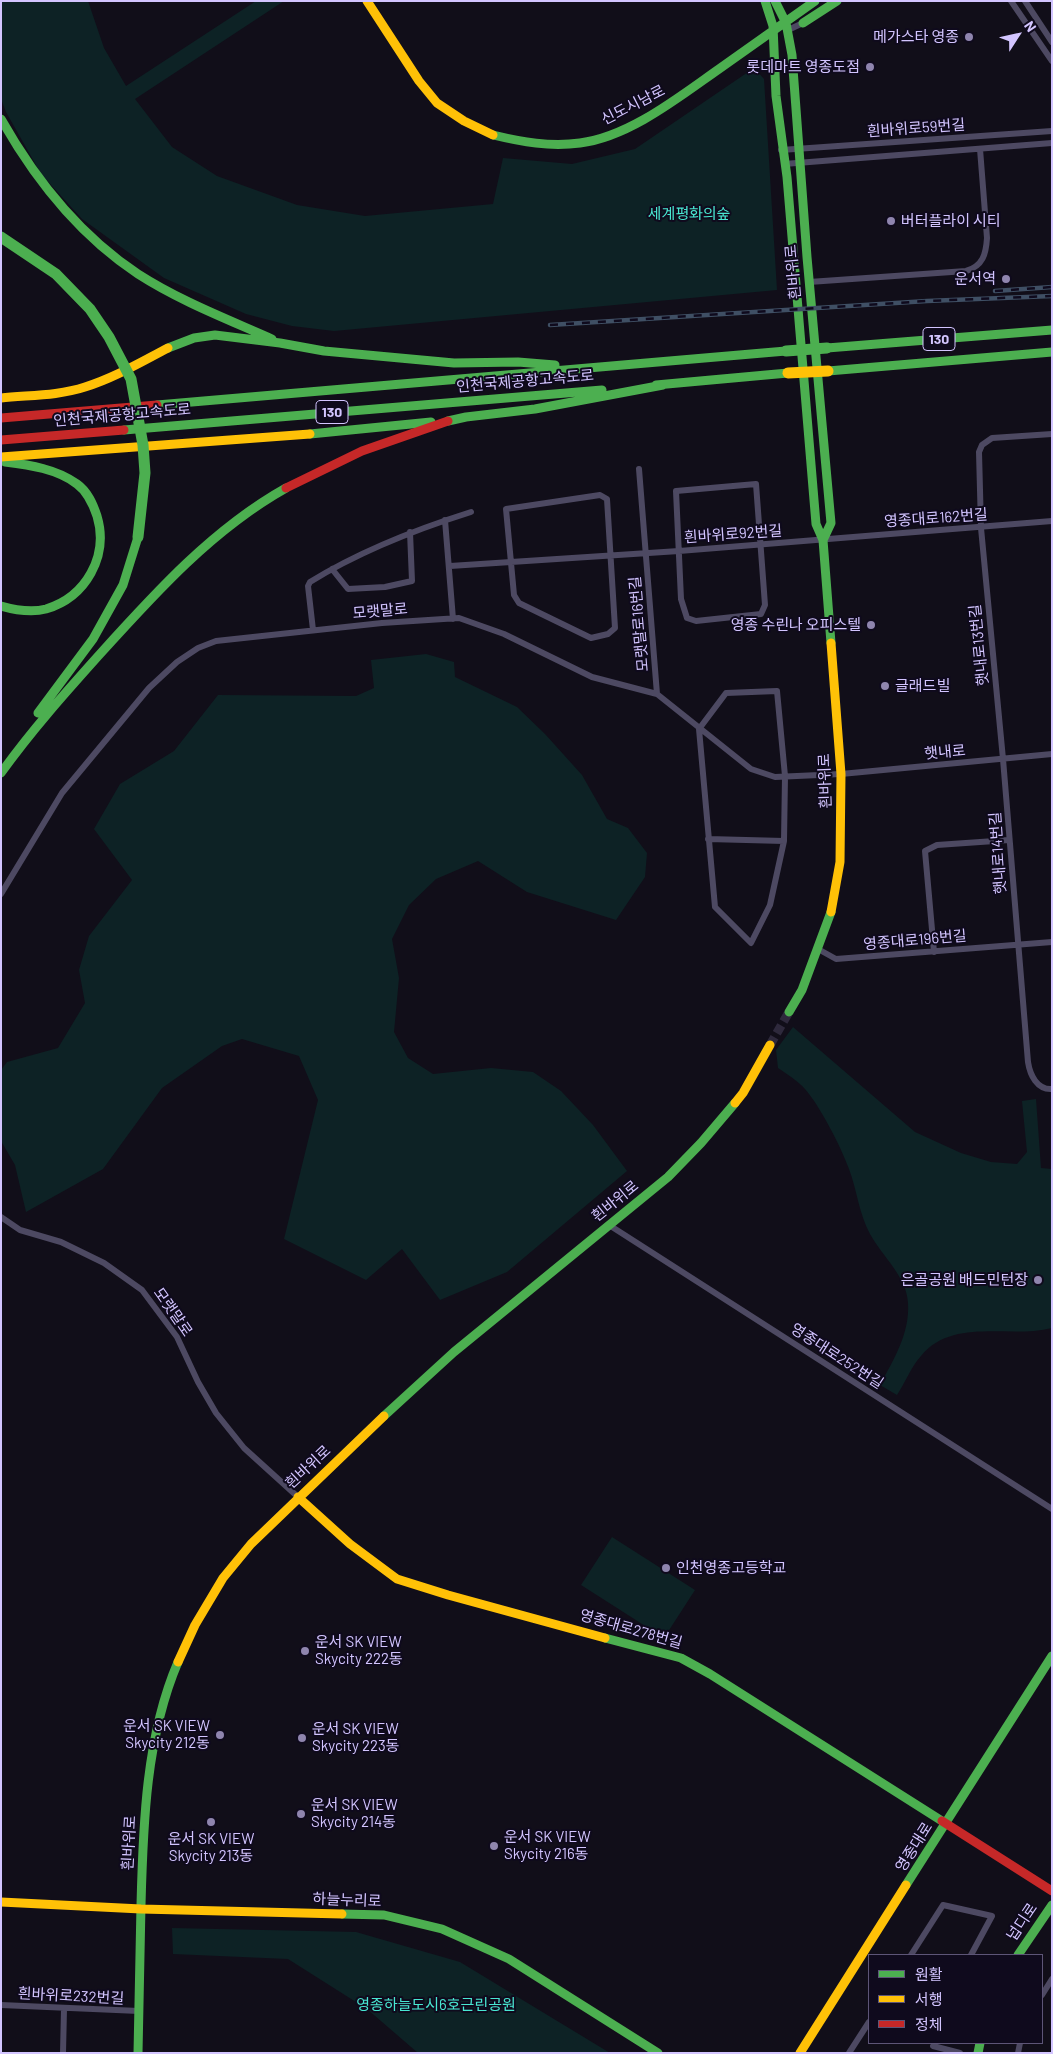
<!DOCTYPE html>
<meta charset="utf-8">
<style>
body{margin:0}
#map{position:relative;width:1053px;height:2054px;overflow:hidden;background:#110e19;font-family:Barlow,"Noto Sans KR",sans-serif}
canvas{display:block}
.frame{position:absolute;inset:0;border:2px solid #d3c5ff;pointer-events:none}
.legend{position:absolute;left:868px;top:1954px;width:175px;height:90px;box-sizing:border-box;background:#0f0a1d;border:1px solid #5d5577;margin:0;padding:6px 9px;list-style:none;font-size:15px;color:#d3c5ff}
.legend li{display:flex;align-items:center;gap:10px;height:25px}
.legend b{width:25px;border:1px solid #5d5577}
.north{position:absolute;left:993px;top:10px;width:50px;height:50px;-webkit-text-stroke:4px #0f0a1d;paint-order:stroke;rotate:55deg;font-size:14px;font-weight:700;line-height:20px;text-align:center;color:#d3c5ff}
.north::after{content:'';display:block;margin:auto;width:18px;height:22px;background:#d3c5ff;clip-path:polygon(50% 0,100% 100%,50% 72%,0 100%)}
</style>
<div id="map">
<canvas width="1053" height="2054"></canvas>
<div class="frame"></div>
<ul class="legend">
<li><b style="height:6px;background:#4caf50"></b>원활</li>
<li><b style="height:6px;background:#ffc107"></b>서행</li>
<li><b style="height:6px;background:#c62828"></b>정체</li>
</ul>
<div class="north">N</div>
</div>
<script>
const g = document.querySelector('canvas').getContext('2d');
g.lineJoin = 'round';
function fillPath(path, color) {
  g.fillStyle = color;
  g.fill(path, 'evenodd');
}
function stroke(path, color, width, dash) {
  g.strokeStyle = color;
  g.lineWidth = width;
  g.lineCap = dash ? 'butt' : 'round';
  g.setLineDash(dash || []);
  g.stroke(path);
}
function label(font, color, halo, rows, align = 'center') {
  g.font = font + ' Barlow,"Noto Sans KR",sans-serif';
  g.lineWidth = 4;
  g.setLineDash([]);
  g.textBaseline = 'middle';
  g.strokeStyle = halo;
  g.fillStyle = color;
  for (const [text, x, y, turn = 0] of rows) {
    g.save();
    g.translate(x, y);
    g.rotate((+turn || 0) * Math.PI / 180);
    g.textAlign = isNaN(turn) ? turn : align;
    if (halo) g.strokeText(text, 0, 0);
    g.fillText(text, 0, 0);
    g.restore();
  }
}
fillPath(new Path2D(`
 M1 1H88L104 48 126 86 256 1H284L135 99 172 147 217 176 297 205 365 216 493 204 503 158 572 164 635 149 754 68 764 79 777 290 334 331 292 326 246 314 164 278 82 219 41 174 6 112 1 99Z
 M426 654 454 662 455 677 517 707 545 734 582 775 607 819 628 828 647 853 645 877 616 920 527 892 478 861 436 879 409 905 392 939 399 978 394 1032 408 1058 433 1074 491 1068 533 1072 561 1091 593 1125 627 1171 507 1272 440 1300 402 1249 366 1280 284 1239 318 1100 299 1056 242 1039 222 1046 162 1088 103 1169 26 1212 15 1165 1 1141V1070L7 1062 58 1048 85 1003 79 970 89 936 132 880 94 829 120 784 174 751 218 695 356 696 374 688 371 660Z
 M793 1027 915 1132 961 1153 991 1162 1017 1164 1027 1152 1022 1101 1036 1099 1041 1168 1052 1169V1328C1010 1339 953 1317 921 1356 911 1367 905 1383 897 1395L880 1385C894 1359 910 1333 908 1303 907 1277 882 1256 870 1234 859 1214 857 1190 849 1169 841 1147 820 1106 805 1089 798 1081 787 1074 778 1068L776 1050Z
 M612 1537 695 1590 664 1638 581 1585Z
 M172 1928 356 1932 460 1962 610 2053H418L367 2009 288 1959 173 1954Z`), '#0d2225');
stroke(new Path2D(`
 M770 1045 789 1012`), '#2e293c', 9, [9, 4.5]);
stroke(new Path2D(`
 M1011 1 1052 61
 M1025 1 1052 42
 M788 30 803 23
 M781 150 1052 131
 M784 164 1052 143
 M809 282 966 271C983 266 986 254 987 238L980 149
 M1052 434 992 438 982 445 979 452 981 528 1003 759 1028 1062C1030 1075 1037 1090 1052 1089
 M639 469 657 694
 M756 484 765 605 761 614 696 621 687 618 681 599 676 491Z
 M600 495 607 499 615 628 608 634 591 638 519 603 514 595 506 509Z
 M445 520 453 619
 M450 566 679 551 1052 521
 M332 569 348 589 385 587 412 581 410 532
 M313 630 308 586 310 582C360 551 414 530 471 512
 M777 691 785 776 784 841 770 905 751 943 715 907 699 729 726 693Z
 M708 839 784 841
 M1 894 62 793 149 688 177 662 198 648 216 641 382 623 459 618 504 634 592 677 657 694 751 769 775 777 841 774 1052 754
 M818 949 836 959 1052 942
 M934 952 925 851 937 845 1009 840
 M1 1217 20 1230 61 1242 104 1263 142 1290 177 1337 198 1382 216 1413 244 1448 298 1497
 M609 1225 1052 1509
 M911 1955 943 1905 992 1916 971 1955
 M1042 1995 1052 1979
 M1 2005 139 2011
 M933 2046 960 2053
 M63 2053 64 2009
 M849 2053 869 2022
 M1018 2053 1020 2043`), '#4d4962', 6);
stroke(new Path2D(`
 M765 1 773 26 776 96 787 177 816 524 823 540 831 643
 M775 1 786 23 792 55 807 257 831 523 823 540
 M803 23 837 1
 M1 119C36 181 79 235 138 274 180 301 227 319 272 339
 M493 135C522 142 550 147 580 143 629 137 679 97 719 69 751 46 783 24 815 1
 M168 348 194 338 215 335 280 343 324 351 454 363 518 362 555 365
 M827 348 1052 330
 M828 371 1052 352
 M656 385 788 373
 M157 405 786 351
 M448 421 466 417 535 409 663 385
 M124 430 602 390
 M310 434 431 422
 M1 606C15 610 31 613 46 609 86 597 109 556 97 516 93 504 88 492 77 484 57 469 30 465 5 462
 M38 713 93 639 123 585 138 537
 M1 773C31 731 66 692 100 654 156 592 213 529 286 488
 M789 1012 802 990 831 912
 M384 1416 454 1352 668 1177 701 1143 735 1103
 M605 1638 681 1658 710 1674 942 1821
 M906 1885 1052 1656
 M342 1914 384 1915 442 1929 509 1959 658 2053
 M1018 1955 1052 1905
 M138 2053C139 2004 140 1954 141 1905 143 1825 146 1736 178 1662
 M978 2053 980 2043`), '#4caf50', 9);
stroke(new Path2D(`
 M367 1 419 81 437 103 464 121 493 135
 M1 398C28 395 58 396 85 387 114 378 141 362 168 348
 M1 457 310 434
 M831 912 840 862 841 774 831 643
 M735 1103 743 1093 770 1045
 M298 1497 350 1544 397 1579 448 1595 605 1638
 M178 1662 195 1625 223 1578 251 1544 384 1416
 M1 1902 141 1909 342 1914
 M800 2053 906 1885`), '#ffc107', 9);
stroke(new Path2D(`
 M1 418 157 405
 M1 440 124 430
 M286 488 362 451 448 421
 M942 1821 1052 1891`), '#c62828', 9);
const rail = new Path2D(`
 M995 291 1052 287
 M550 325 927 301 1052 296`);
stroke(rail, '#3f4f64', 4.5);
stroke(rail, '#0f0a1d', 2.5, [8]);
stroke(new Path2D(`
 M1 237 56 274 90 309 109 337 131 379 143 445 145 473 138 537
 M786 351 827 348`), '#4caf50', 11);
stroke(new Path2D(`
 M788 373 828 371`), '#ffc107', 11);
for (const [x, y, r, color] of [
 [969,37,5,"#8f85ae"],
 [870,67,5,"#8f85ae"],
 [891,221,5,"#8f85ae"],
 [1006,279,5,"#8f85ae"],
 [871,625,5,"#8f85ae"],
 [885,686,5,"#8f85ae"],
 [1038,1280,5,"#8f85ae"],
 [666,1568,5,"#8f85ae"],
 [305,1651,5,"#8f85ae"],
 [220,1735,5,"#8f85ae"],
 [302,1738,5,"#8f85ae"],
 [301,1814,5,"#8f85ae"],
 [211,1822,5,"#8f85ae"],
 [494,1846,5,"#8f85ae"]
]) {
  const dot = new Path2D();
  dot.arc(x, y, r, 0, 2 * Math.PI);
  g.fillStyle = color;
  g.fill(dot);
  stroke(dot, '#0f0a1d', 2);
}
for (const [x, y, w] of [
 [939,339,32],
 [332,412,32]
]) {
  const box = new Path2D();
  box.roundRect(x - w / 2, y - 11.5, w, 23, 4);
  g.fillStyle = '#0f0a1d';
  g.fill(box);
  stroke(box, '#d3c5ff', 1);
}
label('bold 14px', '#d3c5ff', null, [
 ["130",939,339],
 ["130",332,412]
]);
label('15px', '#d3c5ff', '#0f0a1d', [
 ["메가스타 영종",959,37,"right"],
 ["롯데마트 영종도점",860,67,"right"],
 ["버터플라이 시티",901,221],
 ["운서역",996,279,"right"],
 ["영종 수린나 오피스텔",861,625,"right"],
 ["글래드빌",895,686],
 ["은골공원 배드민턴장",1028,1280,"right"],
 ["인천영종고등학교",676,1568],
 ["운서 SK VIEW",315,1642],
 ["Skycity 222동",315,1659],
 ["운서 SK VIEW",210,1726,"right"],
 ["Skycity 212동",210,1743,"right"],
 ["운서 SK VIEW",312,1729],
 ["Skycity 223동",312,1746],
 ["운서 SK VIEW",311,1805],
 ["Skycity 214동",311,1822],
 ["운서 SK VIEW",504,1837],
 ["Skycity 216동",504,1854],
 ["운서 SK VIEW",211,1839,"center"],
 ["Skycity 213동",211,1856,"center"]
], 'left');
label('15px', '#d3c5ff', '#0f0a1d', [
 ["신도시남로",633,105,-27],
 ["흰바위로59번길",916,128,-4],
 ["흰바위로",793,272,-95],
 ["인천국제공항고속도로",525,381,-5],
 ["인천국제공항고속도로",122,415,-5],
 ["영종대로162번길",936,518,-4],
 ["흰바위로92번길",733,534,-4],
 ["모랫말로",380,611,-5],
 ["모랫말로16번길",639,624,-95],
 ["햇내로13번길",979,645,-96],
 ["햇내로",945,752,-5],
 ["흰바위로",825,781,-92],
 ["햇내로14번길",998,853,-94],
 ["영종대로196번길",915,940,-5],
 ["흰바위로",615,1201,-39],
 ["모랫말로",173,1312,55],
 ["영종대로252번길",837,1356,33],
 ["흰바위로",308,1467,-43],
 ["영종대로278번길",631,1629,16],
 ["흰바위로",129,1843,-87],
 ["영종대로",914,1847,-58],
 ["하늘누리로",347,1900,2],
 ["넙디로",1022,1922,-56],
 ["흰바위로232번길",71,1996,3]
]);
label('15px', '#49e7d2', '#0f0a1d', [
 ["세계평화의숲",689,214],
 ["영종하늘도시6호근린공원",436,2005]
]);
</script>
